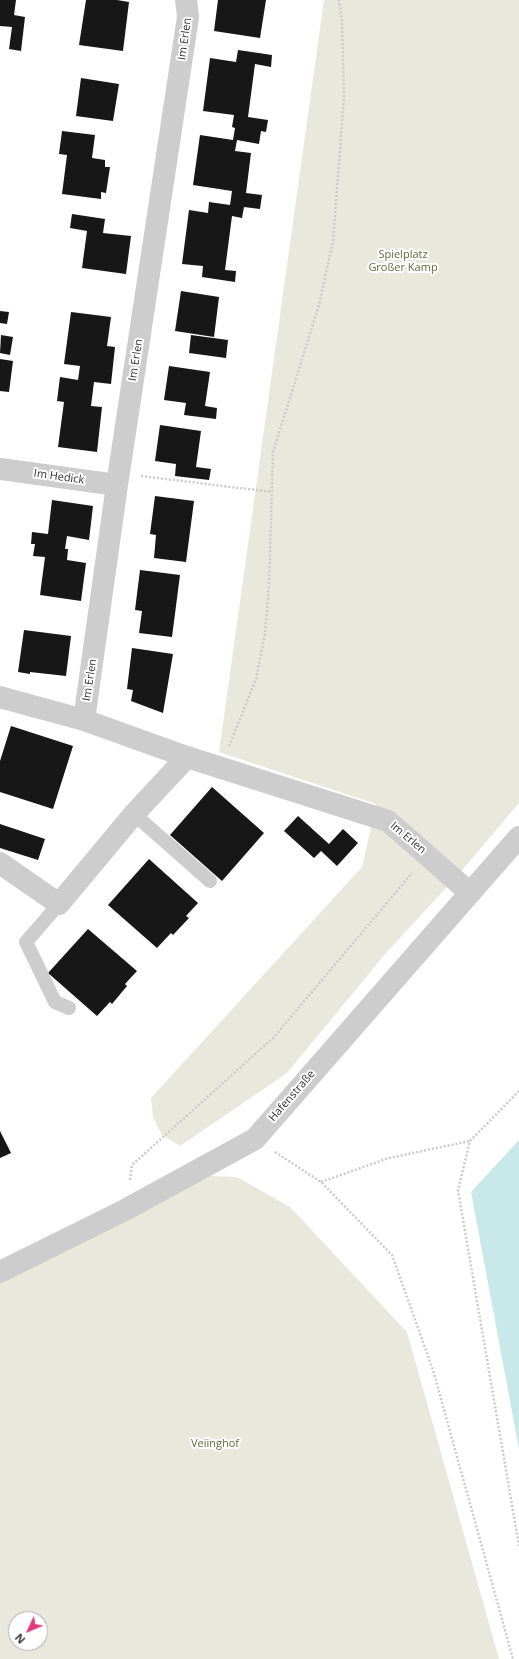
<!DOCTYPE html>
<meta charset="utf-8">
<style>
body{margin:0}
#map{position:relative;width:519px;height:1659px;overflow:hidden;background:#fff;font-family:"Open Sans",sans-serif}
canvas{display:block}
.north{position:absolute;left:8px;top:1611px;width:40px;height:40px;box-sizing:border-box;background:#fff;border:1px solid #acacac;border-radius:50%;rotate:226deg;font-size:11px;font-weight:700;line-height:16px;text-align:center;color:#303030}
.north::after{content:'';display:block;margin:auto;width:14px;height:18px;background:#df3a7f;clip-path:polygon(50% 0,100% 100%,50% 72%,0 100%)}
</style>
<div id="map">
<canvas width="519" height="1659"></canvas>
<div class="north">N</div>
</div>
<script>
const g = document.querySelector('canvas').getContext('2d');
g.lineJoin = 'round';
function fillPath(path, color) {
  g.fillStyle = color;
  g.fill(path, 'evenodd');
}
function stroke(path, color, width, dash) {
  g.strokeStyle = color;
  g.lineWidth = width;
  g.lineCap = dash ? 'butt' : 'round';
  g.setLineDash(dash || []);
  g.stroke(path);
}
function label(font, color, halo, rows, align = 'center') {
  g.font = font + ' "Open Sans",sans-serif';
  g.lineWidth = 4;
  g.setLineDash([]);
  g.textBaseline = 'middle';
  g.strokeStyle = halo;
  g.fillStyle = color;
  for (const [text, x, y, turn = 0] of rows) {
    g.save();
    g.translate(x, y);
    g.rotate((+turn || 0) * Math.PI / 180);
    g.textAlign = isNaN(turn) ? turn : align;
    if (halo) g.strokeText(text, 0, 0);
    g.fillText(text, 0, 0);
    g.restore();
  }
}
fillPath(new Path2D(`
 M324 0H519V803L458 875 386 953 287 1073 180 1146 162 1135 153 1117 151 1098 362 867 376 804 219 752Z
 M209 1176 237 1177 290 1207 407 1332 499 1659H0V1267ZM16 1619H40V1643H16Z`), '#e8e9dc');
fillPath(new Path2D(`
 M519 1140V1449L471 1192Z`), '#c9e8e9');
fillPath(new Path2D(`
 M0 0H16L14 15 25 17 21 51 9 49 12 27 0 26Z
 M86 0H117L129 2 123 51 79 45Z
 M218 0H266L260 38 214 31Z
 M238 50 272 55 271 67 255 64 248 117 268 120 266 132 261 131 259 144 237 140 235 151 251 153 246 193 262 195 260 209 244 207 242 218 232 216 225 270 236 271 235 282 202 277 203 266 182 264 189 210 208 213 209 202 230 205 232 191 193 185 200 135 233 140 235 128 232 127 234 115 203 111 210 58 236 62Z
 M81 78 119 84 113 121 76 116Z
 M62 131 95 135 92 158 105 160V167H110L106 193 101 192V199L62 194 67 155 59 154Z
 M72 214 105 219 103 233 131 236 126 274 82 268 87 231 70 228Z
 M181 291 219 297 214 337 175 331Z
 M0 311 9 312 7 324 0 323Z
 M71 312 111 317 107 346 115 347 111 384 94 382 91 406 102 407 97 452 58 447 64 402 57 401 60 377 78 380 80 366 64 364Z
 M1 335 13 337 10 355 0 353Z
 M191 335 228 340 226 358 189 353Z
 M0 359 13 361 9 392 0 391Z
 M169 366 210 372 205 406 217 408 216 419 184 415 186 403 164 400Z
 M160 425 201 431 196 467 211 469 209 480 175 476 176 464 155 461Z
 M155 496 194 501 186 562 154 558 156 535 150 534Z
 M52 500 93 506 89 540 67 536 65 549H68L67 560 86 563 81 601 40 595 45 557 33 556 35 544H31L32 532 48 534Z
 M140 570 180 575 172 637 139 633 142 611 135 610Z
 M24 630 71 636 66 676 30 672V674L18 672Z
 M132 648 173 654 163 713 131 701 133 690 127 689Z
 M11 726 73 746 53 809 0 792V761Z
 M212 787 264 833 222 881 170 835Z
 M298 816 329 844 343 829 358 843 337 866 321 851 314 858 284 831Z
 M0 824 45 839 38 860 0 848Z
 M149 859 198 903 186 916 189 918 173 935 171 933 157 948 108 905Z
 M88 929 137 971 125 984 127 986 112 1004 110 1002 97 1016 48 973Z
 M0 1131 11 1153 0 1158Z`), '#171717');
stroke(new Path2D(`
 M141 476 272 492
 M229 746 256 679 265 634 269 586 273 452 319 305 333 241 344 97 342 21 339 0
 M519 1091 470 1141 458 1190 519 1546
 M275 1152 321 1182 392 1255 433 1370 513 1659
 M130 1180 132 1165 274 1037 412 873
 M321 1182 389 1158 470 1141`), '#cacaca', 2.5, [2, 2]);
stroke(new Path2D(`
 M134 814 210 881
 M59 904 26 942 55 1002 69 1008`), '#cdcdcd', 14);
stroke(new Path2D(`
 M0 469 117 485
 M0 697 84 720 187 757 388 821 470 893
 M84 720 117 485 188 17 186 0
 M0 863 59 904 134 814 187 757
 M0 1272 125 1210 255 1139 519 837`), '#cdcdcd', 22);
label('11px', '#303030', '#fff', [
 ["Im Erlen",185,39,-82],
 ["Im Erlen",136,360,-81],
 ["Im Hedick",59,477,8],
 ["Im Erlen",90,680,-81],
 ["Im Erlen",408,838,40],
 ["Hafenstraße",292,1096,-49]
]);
label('11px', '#626b3e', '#fff', [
 ["Spielplatz",403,255],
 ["Großer Kamp",403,268],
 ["Veiinghof",215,1444]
]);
</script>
